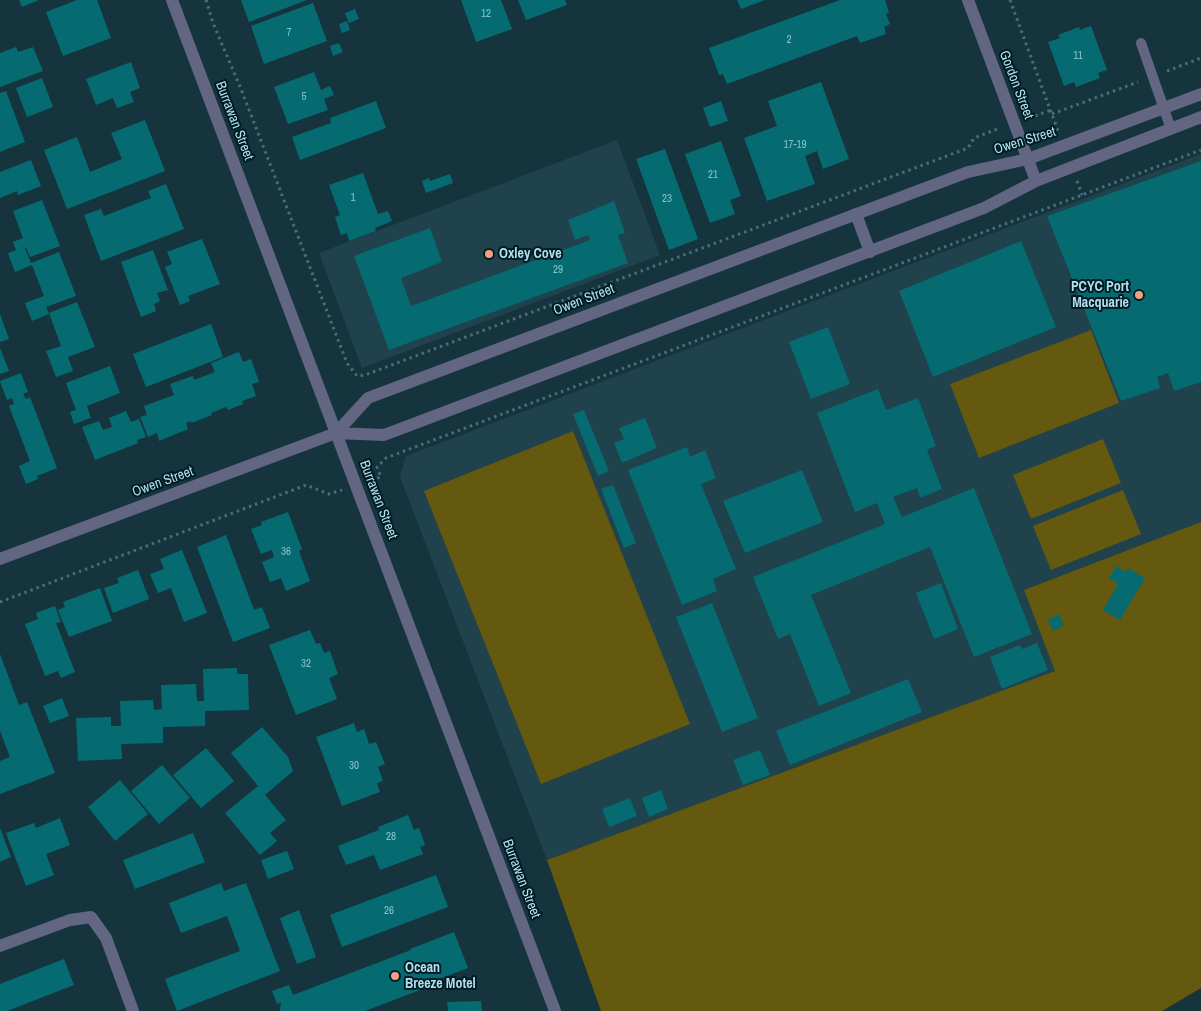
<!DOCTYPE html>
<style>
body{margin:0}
canvas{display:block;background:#15343e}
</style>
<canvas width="1201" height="1011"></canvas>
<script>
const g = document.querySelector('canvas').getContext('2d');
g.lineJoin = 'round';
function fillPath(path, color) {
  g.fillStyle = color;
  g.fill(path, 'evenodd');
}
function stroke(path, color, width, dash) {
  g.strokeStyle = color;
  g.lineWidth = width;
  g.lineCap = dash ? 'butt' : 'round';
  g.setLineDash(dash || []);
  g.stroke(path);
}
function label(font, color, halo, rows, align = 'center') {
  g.font = font + ' "Archivo Narrow",sans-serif';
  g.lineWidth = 4;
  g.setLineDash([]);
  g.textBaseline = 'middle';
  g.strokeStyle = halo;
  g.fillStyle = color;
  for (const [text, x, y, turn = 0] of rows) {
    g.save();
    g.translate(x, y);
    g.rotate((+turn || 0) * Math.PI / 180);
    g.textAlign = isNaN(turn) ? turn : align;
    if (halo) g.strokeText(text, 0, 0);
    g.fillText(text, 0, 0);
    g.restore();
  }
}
fillPath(new Path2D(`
 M617 140 660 255 362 368 319 253Z
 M1201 154V522L1024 590 1056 671 547 860 400 477 406 456Z`), '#1f424d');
fillPath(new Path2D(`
 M1091 330 1119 403 979 458 950 384Z
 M573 431 690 724 541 784 424 491Z
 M1103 439 1121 483 1031 519 1013 475Z
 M1123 490 1141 534 1051 570 1033 526Z
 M1201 522V988L1162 1011H601L547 860 1055 671 1024 590Z`), '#64590e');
fillPath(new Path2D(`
 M19 0H39L22 7Z
 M77 0H97L111 38 63 56 46 12Z
 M241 0H307L249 22Z
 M461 0H501L512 29 476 42Z
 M518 0H565L567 5 526 20Z
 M737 0H765L741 9Z
 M840 0H885L889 12 886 14 890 24 884 27 886 34 860 43 857 36 727 84 723 74 719 75 709 48Z
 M313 3 327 41 264 64 251 26Z
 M355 9 359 19 349 23 345 13Z
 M347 21 350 30 342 33 339 24Z
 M1091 26 1107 70 1098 73 1100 78 1076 87 1074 82 1064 86 1048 42 1060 38 1058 35 1079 27 1080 30Z
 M339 43 343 52 333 56 330 46Z
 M16 47 18 52 33 47 43 71 0 87V53Z
 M131 62 140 88 130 92 134 102 117 108 113 98 96 105 86 79Z
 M314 72 321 90 330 86 334 95 324 99 328 110 288 124 274 87Z
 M42 78 53 107 27 117 16 88Z
 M821 82 849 159 823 169 817 151 805 156 815 184 767 201 744 138 777 126 768 101Z
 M6 91 25 142 0 152V93Z
 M376 101 386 128 300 160 292 137 331 123 330 118Z
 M721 101 728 121 710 127 703 108Z
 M145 120 165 171 67 209 44 150 77 137 90 172 122 159 111 133Z
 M721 141 741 196 730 200 735 214 710 223 685 154Z
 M665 149 698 239 669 250 636 159Z
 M31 160 41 186 18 195 17 191 0 198V172Z
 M1201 161V382L1174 391 1168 373 1157 377 1160 388 1121 401 1047 216Z
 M363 173 378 214 388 211 392 221 375 228 376 231 349 241 347 233 341 235 335 217 340 215 329 185Z
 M450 174 453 183 426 193 422 181 429 178 430 181Z
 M166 184 184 229 101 261 84 215 101 209 104 216 151 198 148 191Z
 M42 200 60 246 30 257 26 247 25 248 31 263 59 252 76 296 46 307 49 314 32 321 25 303 44 296 32 265 15 272 8 253 16 250 13 242 23 238 13 211Z
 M614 201 625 233 618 235 628 263 389 350 354 256 430 228 442 262 401 278 411 306 590 240 588 235 575 240 568 220Z
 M202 239 220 284 188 296 190 301 180 305 165 267 172 264 167 252Z
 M1021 241 1056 327 933 377 899 291Z
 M153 250 168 290 157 293 160 301 154 304 156 311 141 317 121 262Z
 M77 302 95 347 68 357 73 371 56 377 46 351 61 346 49 313Z
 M0 314 9 339 0 342Z
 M211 324 223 357 146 387 133 354Z
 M828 327 850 384 811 399 789 342Z
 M0 348 9 371 0 374Z
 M239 352 243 362 251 359 259 382 252 384 256 396 242 401 243 404 228 410 226 407 211 413 212 415 191 423V421L186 423 188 429 159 441 157 433 148 437 140 417 147 415 144 406 174 395 170 384 193 376 194 380 215 372 211 363Z
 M110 366 120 393 87 406 91 418 74 424 70 412 76 410 66 383Z
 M21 373 28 392 23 394 26 399 30 397 57 468 37 476 38 479 26 484 19 466 30 461 9 406 14 404 12 398 7 400 0 381Z
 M878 389 886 410 918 398 936 446 927 450 942 489 920 498 917 488 893 497 902 517 974 488 1032 634 974 657 930 547 811 595 851 693 819 706 790 634 778 639 753 577 885 524 877 503 855 512 817 413Z
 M584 410 609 471 598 476 573 414Z
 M126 411 131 422 139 419 146 437 137 440 138 443 95 460 82 427 99 421 103 430 112 427 109 418Z
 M645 418 657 448 622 463 614 443 624 439 619 428Z
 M687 447 690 457 705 450 716 478 701 484 736 569 713 579 717 591 682 605 628 470Z
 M802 470 823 522 745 553 723 501Z
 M613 485 636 543 624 548 601 489Z
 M288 512 302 549 299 551 310 581 286 591 281 578 270 582 262 562 274 557 272 550 261 554 251 529 262 525 261 522Z
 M226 535 254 610 262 607 270 628 233 642 197 547Z
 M182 550 207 613 184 622 171 588 158 593 150 574 164 569 160 559Z
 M1116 566 1126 572 1128 568 1145 578 1120 620 1103 610 1118 584 1109 578Z
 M138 570 149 599 113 613 104 588 119 583 117 578Z
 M941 583 958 629 934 639 916 593Z
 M100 588 112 621 69 637 58 610 65 607 63 602Z
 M712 603 758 718 722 732 676 617Z
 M55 606 61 622 56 623 75 672 61 678 58 671 45 676 25 624 38 619 36 613Z
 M1059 614 1064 625 1053 631 1048 620Z
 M310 630 316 644 320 643 324 653 330 651 338 674 329 678 337 699 296 715 269 645Z
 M1037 643 1048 670 1002 689 990 657 1020 645 1022 649Z
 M0 654 19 705 27 702 55 773 0 794V761L10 757 0 731Z
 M237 668V674H248L249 710 205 711V726L163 727V743L121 744 122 759 78 761 76 718 111 717V726H121L120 701 153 700 154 710 162 709 161 685 196 684 197 701H204L203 669Z
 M908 679 922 712 790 765 776 731Z
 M62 698 69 716 50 723 43 706Z
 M354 723 357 732 364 729 369 744 376 742 385 764 378 767 383 781 377 783 380 792 342 806 316 737Z
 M262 727 288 757 293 771 265 795 286 820 270 833 277 841 260 855 225 813 258 786 231 753Z
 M206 748 234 781 201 808 173 775Z
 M760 750 770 775 743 785 733 760Z
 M162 765 190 798 159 824 131 791Z
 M120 780 148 814 115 841 88 807Z
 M661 790 668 809 649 817 642 798Z
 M630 798 637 816 609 827 602 809Z
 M408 815 414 830 419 828 425 845 420 847 423 854 380 870 374 855 346 865 338 846 379 830 378 827Z
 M60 818 70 845 46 854 54 875 26 886 6 833 34 823 36 828Z
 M0 828 11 857 0 862Z
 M193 833 205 862 135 889 123 860Z
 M287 851 294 869 268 879 261 860Z
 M436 875 448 907 342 947 330 915Z
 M221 883 224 891 246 883 280 971 177 1011 165 979 240 951 227 916 181 933 169 903Z
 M299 910 316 957 297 964 280 918Z
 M454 932 468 968 426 984 428 987 365 1011H280L281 1002 277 1004 272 991 289 985 293 995 411 950 410 949Z
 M64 959 74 985 7 1011H0V984Z
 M481 1001 482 1011H448L447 1002Z`), '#056b70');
stroke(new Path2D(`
 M206 0 213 23 241 89 347 363 357 376 365 375 968 148 974 138 1000 128
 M1010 0 1058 131
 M1167 71 1201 58
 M1052 114 1138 82
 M1029 118 1051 110
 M1077 181 1082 195
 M371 480 381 477 377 467 386 458 1201 150
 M0 602 306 485 329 494 342 490`), '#4a6e79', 3, [2.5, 4]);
stroke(new Path2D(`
 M1141 43 1171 129`), '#636683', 10);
stroke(new Path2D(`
 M172 0 555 1011
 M968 0 1036 181
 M856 214 870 252
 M336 433 368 398 968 172 1028 159 1201 94
 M0 559 336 433 384 435 984 208 1036 181 1201 117
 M0 946 70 920 91 917 106 938 133 1011`), '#636683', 12);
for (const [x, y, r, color] of [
 [489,254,5,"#f3a082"],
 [1139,295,5,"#f3a082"],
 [395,976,5,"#f3a082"]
]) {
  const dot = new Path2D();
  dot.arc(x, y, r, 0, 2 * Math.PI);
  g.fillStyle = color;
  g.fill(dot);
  stroke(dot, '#001c24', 2);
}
label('11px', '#88c2ce', null, [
 ["12",486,14],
 ["7",289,33],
 ["2",789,40],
 ["11",1078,56],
 ["5",304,97],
 ["17-19",795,145],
 ["21",713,175],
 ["1",353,198],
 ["23",667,199],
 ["29",558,270],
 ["36",286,552],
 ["32",306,664],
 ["30",354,766],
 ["28",391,837],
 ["26",389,911]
]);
label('14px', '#b3dfee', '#001c24', [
 ["Gordon Street",1016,85,69],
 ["Burrawan Street",234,121,69],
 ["Owen Street",1025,141,-17],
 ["Owen Street",584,300,-21],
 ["Owen Street",163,482,-20],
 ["Burrawan Street",378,500,69],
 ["Burrawan Street",521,879,69]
]);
label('bold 14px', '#b3dfee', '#001c24', [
 ["Oxley Cove",499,254],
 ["PCYC Port",1129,287,"right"],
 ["Macquarie",1129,303,"right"],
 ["Ocean",405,968],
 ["Breeze Motel",405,984]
], 'left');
</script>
